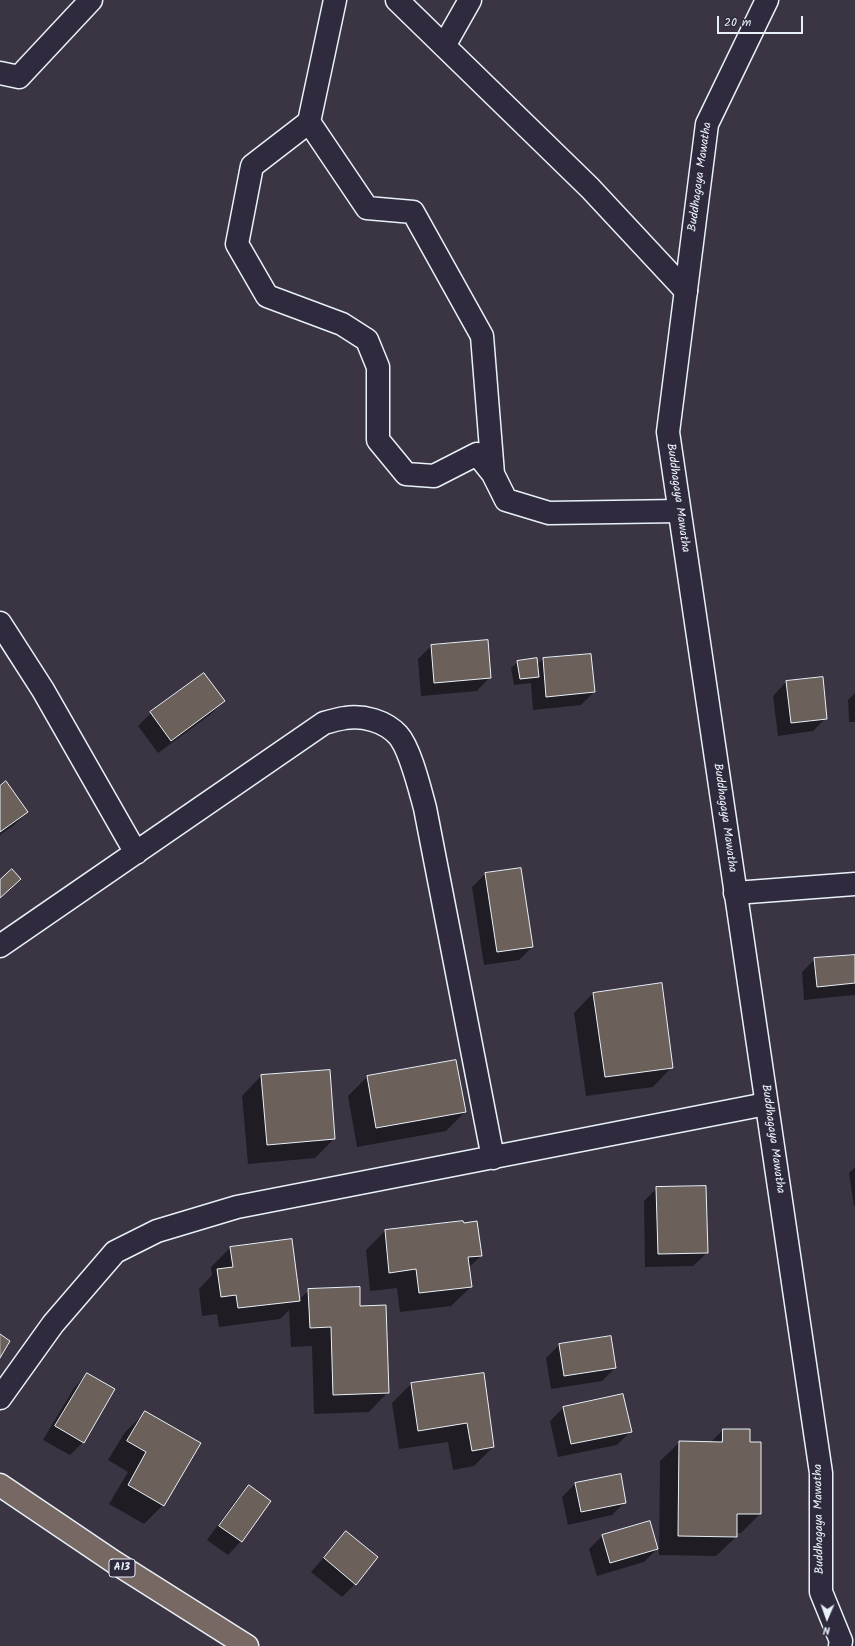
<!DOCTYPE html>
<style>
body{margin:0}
#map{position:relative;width:855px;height:1646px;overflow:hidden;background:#3b3543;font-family:Kalam,sans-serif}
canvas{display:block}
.north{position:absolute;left:807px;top:1598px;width:40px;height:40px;-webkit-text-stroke:3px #2f2a3d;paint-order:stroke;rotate:182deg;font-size:11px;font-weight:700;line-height:16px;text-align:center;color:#e8f1f8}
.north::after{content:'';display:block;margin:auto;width:14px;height:18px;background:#e8f1f8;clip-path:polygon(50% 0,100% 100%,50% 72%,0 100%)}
.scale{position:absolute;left:717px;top:16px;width:86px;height:18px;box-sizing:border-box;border:2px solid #e8f1f8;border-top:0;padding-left:5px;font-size:12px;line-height:14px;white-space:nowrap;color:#e8f1f8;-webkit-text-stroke:3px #2f2a3d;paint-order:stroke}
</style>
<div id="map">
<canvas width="855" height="1646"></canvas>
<div class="north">N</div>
<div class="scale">20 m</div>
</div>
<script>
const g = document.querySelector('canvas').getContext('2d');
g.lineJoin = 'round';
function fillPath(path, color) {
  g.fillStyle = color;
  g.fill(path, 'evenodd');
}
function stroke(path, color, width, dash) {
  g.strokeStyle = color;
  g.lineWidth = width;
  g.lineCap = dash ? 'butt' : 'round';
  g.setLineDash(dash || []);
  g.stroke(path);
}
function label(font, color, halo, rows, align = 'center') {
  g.font = font + ' Kalam,sans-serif';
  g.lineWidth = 4;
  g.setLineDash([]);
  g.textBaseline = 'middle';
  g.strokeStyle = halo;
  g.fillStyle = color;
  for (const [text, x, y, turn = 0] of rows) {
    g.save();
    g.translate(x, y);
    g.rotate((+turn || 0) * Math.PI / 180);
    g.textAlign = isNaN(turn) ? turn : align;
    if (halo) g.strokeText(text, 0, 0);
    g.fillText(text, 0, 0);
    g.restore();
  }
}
fillPath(new Path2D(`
 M431 646 490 677 477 691 421 696 418 659Z
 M543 659 594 692 581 705 533 710 531 683 514 685 511 668 518 662 537 665Z
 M204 674 224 701 211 714 158 753 138 726 151 713Z
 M822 678 826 718 813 731 778 736 773 696 786 682Z
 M855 693V722H849L848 700Z
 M0 787 27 812 14 825 0 835Z
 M520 869 532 947 519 960 484 965 472 887 485 874Z
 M855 956V995L804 1000 802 972 815 959Z
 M593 993 672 1067 653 1087 586 1096 574 1013Z
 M329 1071 334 1139 315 1158 248 1164 242 1096 261 1076Z
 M367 1077 465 1112 446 1131 357 1147 348 1096Z
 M855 1167V1206H854L849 1173Z
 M657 1188 707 1253 693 1266 645 1267 644 1201Z
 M385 1231 481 1256 468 1268 471 1287 451 1306 400 1312 397 1288 370 1291 366 1250Z
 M230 1248 299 1300 309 1290 388 1392 369 1412 314 1414 312 1346 291 1347 289 1310 280 1319 219 1327 217 1314 202 1316 199 1289 212 1275 211 1267Z
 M559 1345 615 1368 602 1381 551 1389 546 1358Z
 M87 1374 83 1442 70 1455 43 1440 74 1388Z
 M483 1374 493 1447 474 1466 453 1470 448 1442 399 1449 392 1403 411 1384Z
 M563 1408 631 1431 617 1445 558 1457 550 1421Z
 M145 1413 163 1505 144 1524 109 1504 128 1472 108 1460 125 1432Z
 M723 1430 749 1443 760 1514 741 1533H736V1537L716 1556 659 1555 660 1461 680 1442H711Z
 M575 1484 625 1502 612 1515 568 1525 562 1497Z
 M249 1486 241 1541 228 1555 207 1540 236 1500Z
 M346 1532 355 1584 342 1597 311 1572Z
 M602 1536 657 1549 644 1562 597 1576 589 1549Z`), '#0007');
const building = new Path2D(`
 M488 640 491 678 434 683 431 645Z
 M591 654 595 692 546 697 543 658Z
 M537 658 539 677 520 679 517 661Z
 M204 673 225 701 171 741 150 712Z
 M823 677 827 719 791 723 786 681Z
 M6 781 28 812 0 832V786Z
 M521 868 533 947 497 952 485 873Z
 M12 869 21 879 0 898V880Z
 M855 955V983L817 987 814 958Z
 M662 983 673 1068 605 1077 593 993Z
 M456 1060 466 1112 376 1128 367 1076Z
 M330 1070 335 1139 267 1145 261 1075Z
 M706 1186 708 1253 658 1254 656 1187Z
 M463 1221 464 1223 477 1221 482 1256 468 1257 472 1287 419 1293 416 1269 389 1273 385 1230Z
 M292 1239 300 1301 238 1308 236 1295 221 1297 217 1269 233 1267 230 1247Z
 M360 1287V1306L386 1305 389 1393 333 1395 331 1327 310 1328 308 1289Z
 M0 1334 10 1341 0 1358Z
 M611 1336 616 1368 564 1376 559 1344Z
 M87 1373 115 1389 84 1443 55 1426Z
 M484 1373 494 1447 472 1451 467 1423 418 1431 411 1383Z
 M623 1394 632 1432 571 1444 563 1407Z
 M145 1411 201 1443 164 1506 128 1485 146 1452 127 1441Z
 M723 1429H750V1442H761V1514H737V1537L678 1536 679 1441 722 1442Z
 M621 1474 626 1503 581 1512 575 1483Z
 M249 1485 271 1501 242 1542 219 1526Z
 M650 1521 658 1549 610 1563 602 1535Z
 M346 1531 378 1557 356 1585 324 1558Z`);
fillPath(building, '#6c605b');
stroke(building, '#e8f1f8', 1);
const minor = new Path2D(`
 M335 0 309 122 367 208 413 212 482 336 493 474
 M397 0 590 188 686 291
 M444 46 470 0
 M0 73 19 77 91 0
 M309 122 252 166 237 244 267 296 342 324 367 340 378 367V440L406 474 434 476 477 454 493 474 506 500 549 513 679 511
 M0 623 43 690 136 853
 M735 893 855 884
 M0 946 324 723C331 721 338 719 345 718 363 715 385 721 398 735 410 748 420 790 425 808L493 1158
 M0 1398 53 1324 115 1252 157 1231 237 1207 766 1104`);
const secondary = new Path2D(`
 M767 0 707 124 668 432 821 1473V1592L841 1641 840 1646`);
const trunk = new Path2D(`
 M0 1485 114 1562 247 1646`);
stroke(minor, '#e8f1f8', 25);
stroke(secondary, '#e8f1f8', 25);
stroke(trunk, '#e8f1f8', 25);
stroke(minor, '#2f2a3d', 22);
stroke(secondary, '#2f2a3d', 22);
stroke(trunk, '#776864', 22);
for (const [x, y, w] of [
 [122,1568,26]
]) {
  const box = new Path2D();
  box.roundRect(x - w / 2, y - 9, w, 18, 3);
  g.fillStyle = '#2f2a3d';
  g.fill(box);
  stroke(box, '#e8f1f8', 1);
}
label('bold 11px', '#e8f1f8', null, [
 ["A13",122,1568]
]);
label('12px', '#e8f1f8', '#2f2a3d', [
 ["Buddhagaya Mawatha",701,177,-82],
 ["Buddhagaya Mawatha",677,498,82],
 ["Buddhagaya Mawatha",724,818,82],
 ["Buddhagaya Mawatha",772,1139,82],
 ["Buddhagaya Mawatha",820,1519,-91]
]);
</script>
